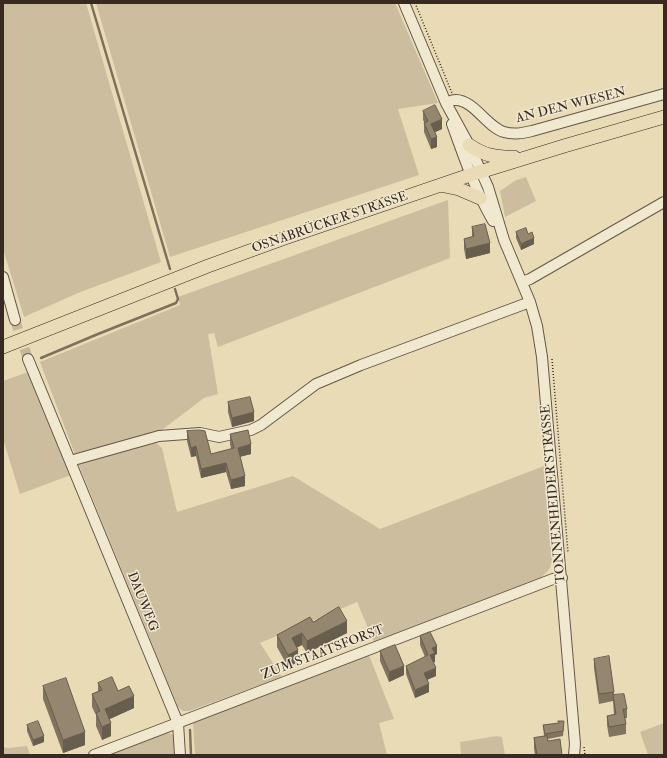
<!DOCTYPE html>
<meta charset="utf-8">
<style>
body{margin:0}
#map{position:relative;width:667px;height:758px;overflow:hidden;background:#eadbb7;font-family:"IM FELL Double Pica",serif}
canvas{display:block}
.frame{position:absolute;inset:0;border:4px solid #382a22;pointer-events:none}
</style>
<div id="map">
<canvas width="667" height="758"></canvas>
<div class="frame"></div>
</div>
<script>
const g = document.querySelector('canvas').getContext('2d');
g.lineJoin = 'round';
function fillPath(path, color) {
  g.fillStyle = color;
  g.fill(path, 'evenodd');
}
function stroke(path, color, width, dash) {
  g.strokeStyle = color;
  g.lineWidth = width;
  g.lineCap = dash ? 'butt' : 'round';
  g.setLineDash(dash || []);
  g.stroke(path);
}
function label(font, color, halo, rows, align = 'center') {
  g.font = font + ' "IM FELL Double Pica",serif';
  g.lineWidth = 3;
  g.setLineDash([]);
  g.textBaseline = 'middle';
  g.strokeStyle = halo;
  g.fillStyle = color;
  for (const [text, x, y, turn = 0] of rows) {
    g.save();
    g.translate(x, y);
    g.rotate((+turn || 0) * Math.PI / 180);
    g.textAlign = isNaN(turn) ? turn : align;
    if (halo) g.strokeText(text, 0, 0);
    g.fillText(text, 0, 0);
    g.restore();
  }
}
fillPath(new Path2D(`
 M3 3H86L161 262 78 293 24 317 3 249Z
 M96 3H395L438 103 398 109 419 175 170 257Z
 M526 177 536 201 505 217 500 191 516 180Z
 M448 200 450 258 218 347 214 333 208 334 218 394 204 398 158 433 76 457 40 362 180 305 178 297Z
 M28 372 71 475 20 494 3 439V381Z
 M156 443 162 448 177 512 293 476 380 529 544 466 552 560 550 568 540 579 374 642 357 602 260 643 282 677 189 711H183L178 707 78 463Z
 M369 655 394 719 379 723 387 755H195L193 723Z
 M664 723V755H648L640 732Z
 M167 733 172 734 174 738 176 755H111Z
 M497 736 502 737 505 755H461L460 742Z
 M27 746 30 755H3V747L8 748Z`), '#ccbd9e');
stroke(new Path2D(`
 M91 3 170 269
 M41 358 98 334 176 303 178 299 175 289
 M190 730 191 755`), '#7e705d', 2.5);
stroke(new Path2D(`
 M15 320 28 359`), '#c6b899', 10, [10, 5]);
const minor = new Path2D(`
 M404 3 446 103 469 145 488 187 504 240 530 302 537 326 542 357 575 744 574 755
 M446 103C449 102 452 100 455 100 473 99 488 128 504 132 514 135 523 133 532 131L664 94
 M452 124C464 157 475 190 493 221
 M3 277 15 320
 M522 282 530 279 664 202
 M28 359 178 723 180 755
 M70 461 159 436 200 433 219 437 251 430 261 425 316 384 361 365 530 302
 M94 755 553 579 562 578`);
const major = new Path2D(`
 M469 145C484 155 495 158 514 157
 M440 185 459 189 480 198
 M3 347 208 266 285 238 470 175 564 146 664 117`);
stroke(minor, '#645647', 12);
stroke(major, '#382a22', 14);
stroke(new Path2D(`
 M415 3 452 93
 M552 359 568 553
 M584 747 585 755`), '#382a22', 1.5, [1, 2]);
stroke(minor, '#f1e8d0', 10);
stroke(major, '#eadbb7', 13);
fillPath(new Path2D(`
 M423 111 442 129 435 132 437 147 431 149 424 132V122L423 120Z
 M472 227 490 253 466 259 464 249V239L472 237Z
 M516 232 528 234 534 244 521 250 516 238Z
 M228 402 254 421 232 427 228 412Z
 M187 431 211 454 231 449 230 444V434L251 454 240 457 245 486 231 489 226 472 201 478 196 456 191 457 187 441Z
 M313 622 347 633 307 653 302 645 297 647 298 662 288 667 277 647V635Z
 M420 636 437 654 435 655V662H433L436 676 427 680 429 692 415 698 406 674V666L425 657 420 645Z
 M380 651 404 675 389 682 380 661Z
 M594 659 614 692V695L627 709V718H625L626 724V734L609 737 607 725V716L614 715 613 701 599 704 594 668Z
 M98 683 118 691 134 708 110 719 111 736 102 740 96 726V715L92 707V694L98 691Z
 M43 686 85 745 63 753 43 699Z
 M559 723 564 726 563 736 548 739V741L562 755H535L534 749V738L544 736 543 725Z
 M27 725 44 742 33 746 27 731Z`), '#80735f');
fillPath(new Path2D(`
 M442 119V129L431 134V124Z
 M437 137V147L431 149V139Z
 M534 238V244L521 250V244Z
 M490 243V253L466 259V249Z
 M254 412V421L232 427V418Z
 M251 444V454L238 457V448Z
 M196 446V456L191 457V448Z
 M226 463V472L201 478V469Z
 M245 476V486L231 489V480Z
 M347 621V633L307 653V641Z
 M302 633V645L292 650V638Z
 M437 646V654L435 655V662L430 664V655L432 648Z
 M298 650V662L288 667V655Z
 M404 666V675L389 682V672Z
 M436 668V676L424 681V673Z
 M429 684V692L415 698V690Z
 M134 696V708L105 721V709Z
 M111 723V736L102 740V727Z
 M85 732V745L63 753V740Z
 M44 736V742L33 746V740Z`), '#685e4e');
const building = new Path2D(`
 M435 105 442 119 431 124 437 137 431 139 424 123 428 121 423 111Z
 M485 224 490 243 466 249 464 239 474 236 472 227Z
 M526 228 528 234 532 232 534 238 521 244 516 232Z
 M250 397 254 412 232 418 228 402Z
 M200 430 205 431 211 454 234 448 230 434 248 430 251 444 238 448 245 476 231 480 226 463 201 469 196 446 191 448 187 431Z
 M339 607 347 621 307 641 302 633 292 638 298 650 288 655 277 635 310 617 313 622Z
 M430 632 437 646 432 648 435 653 430 655 436 668 424 673 429 684 415 690 406 666 428 655 420 636Z
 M395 645 404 666 389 672 380 651Z
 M609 656 614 692 599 694 594 659Z
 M112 677 118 691 129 686 134 696 105 709 111 723 102 727 96 713 100 711 92 694 102 690 98 683Z
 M66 678 85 732 63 740 43 686Z
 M624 694 627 709H623L626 724 609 727 607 716 616 714 613 695Z
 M38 721 44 736 33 740 27 725Z
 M558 721H564L563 731 545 734 543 725 559 723Z
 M547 736 548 741 560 739 562 755H537L534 738Z`);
fillPath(building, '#95866f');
stroke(building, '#685e4e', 1);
label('13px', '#382a22', '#f1e8d0', [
 ["AN DEN WIESEN",571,106,-14],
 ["OSNABRÜCKER STRASSE",330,223,-19],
 ["TONNENHEIDER STRASSE",554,494,-95],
 ["DAUWEG",142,602,68],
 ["ZUM STAATSFORST",323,653,-21]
]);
</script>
